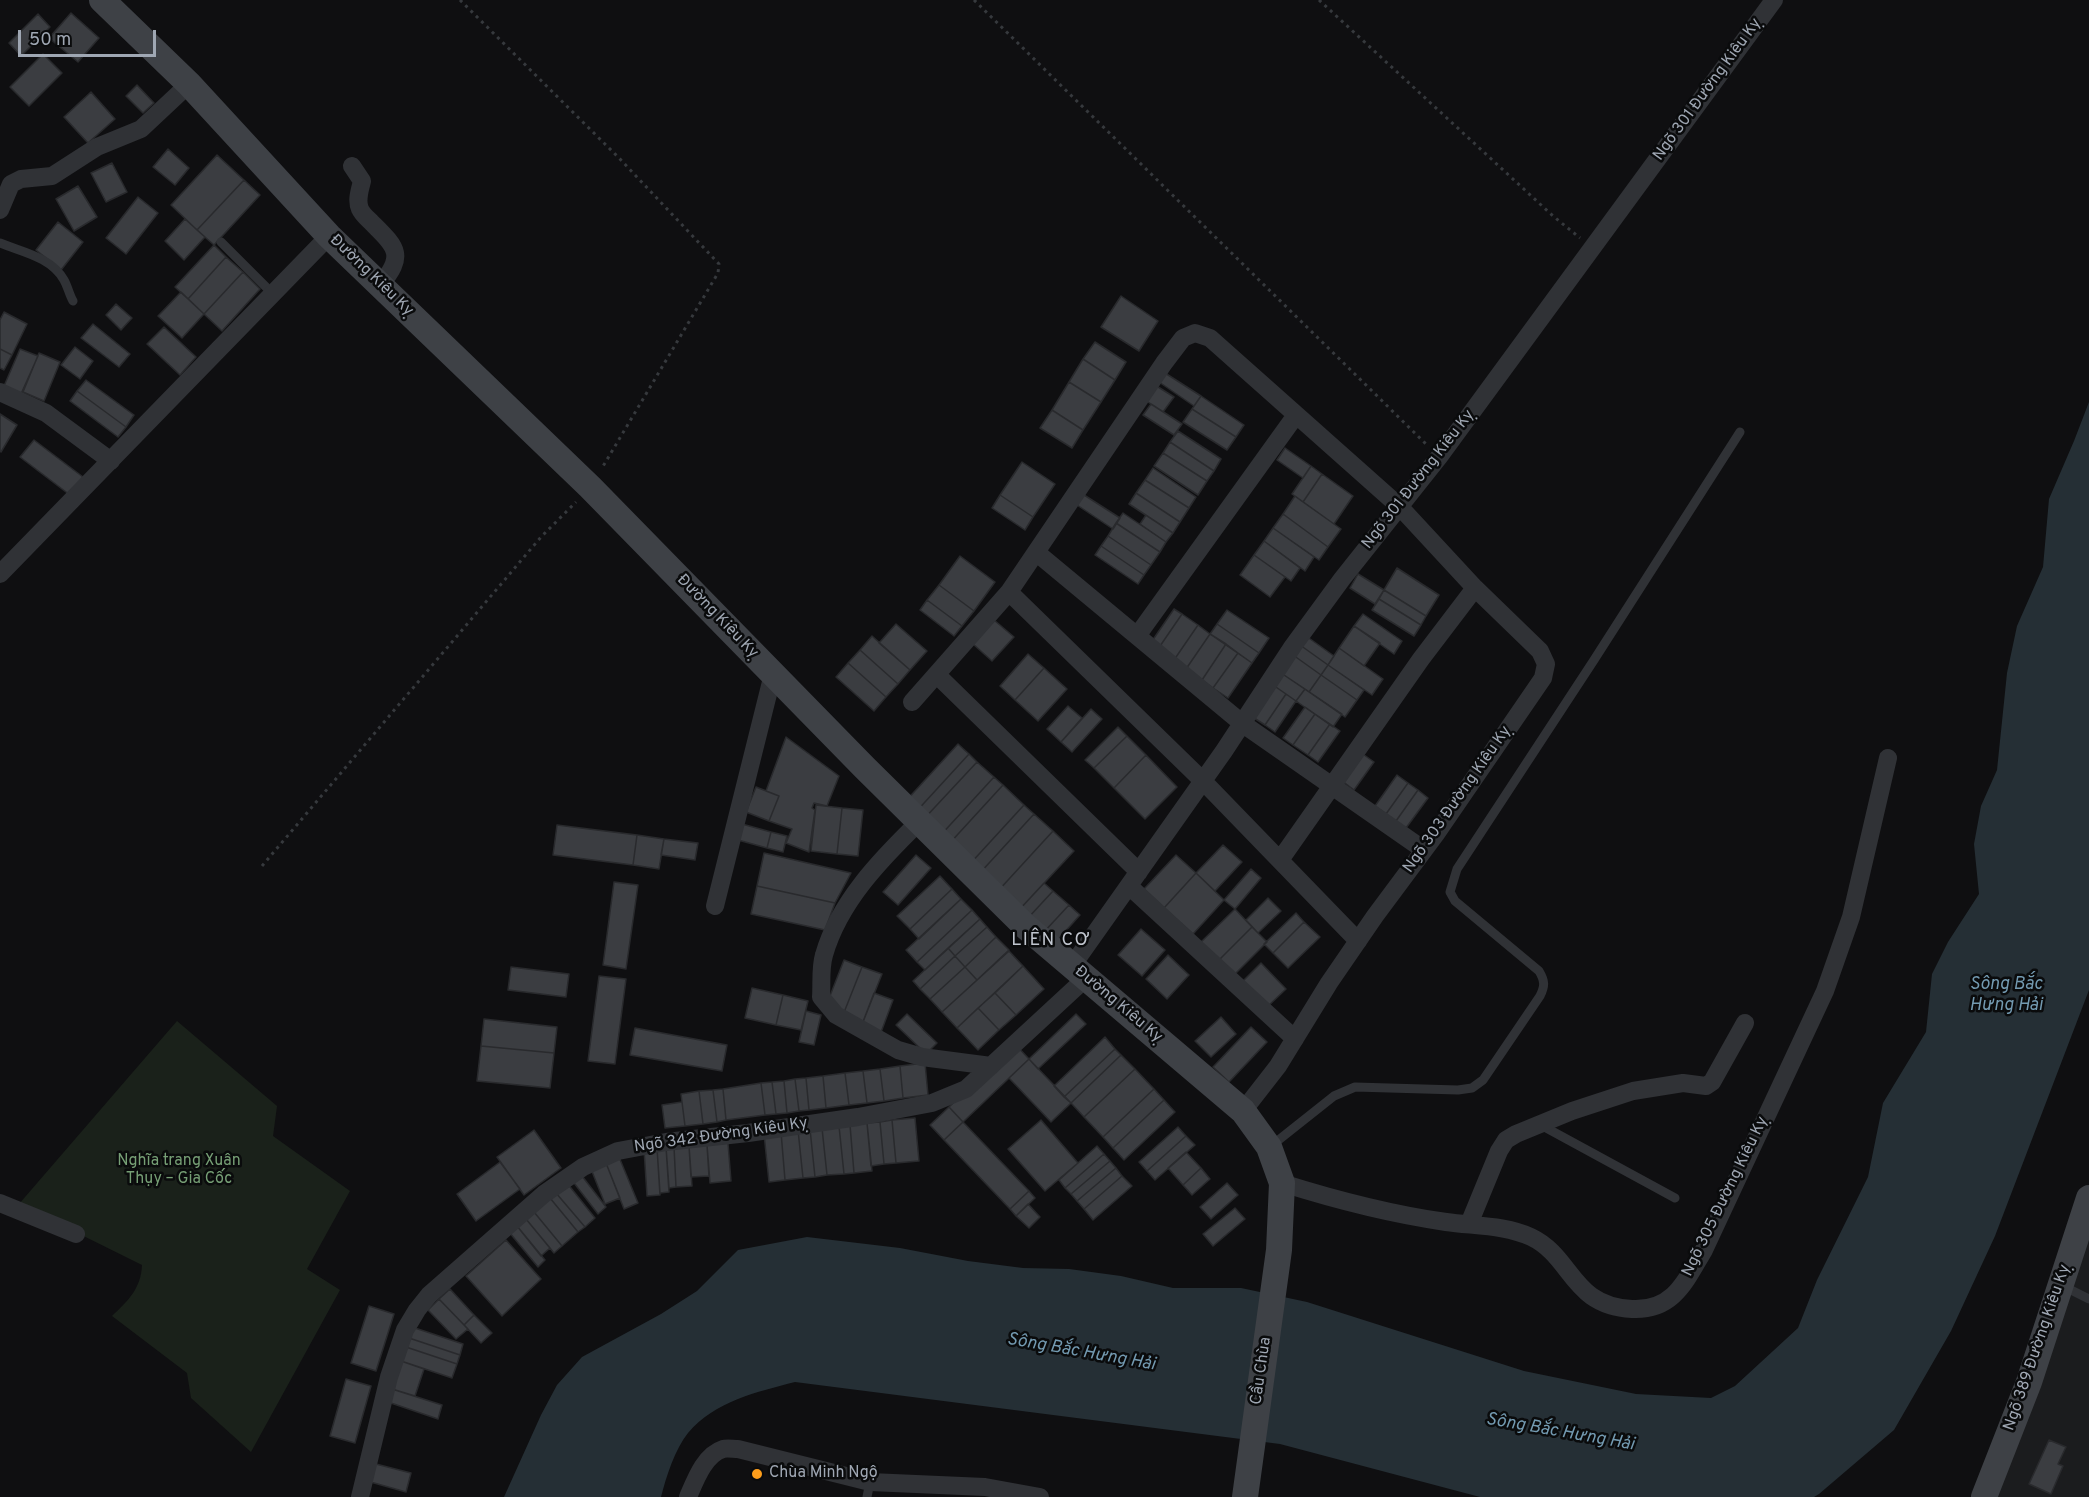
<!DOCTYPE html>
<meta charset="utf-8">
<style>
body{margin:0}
#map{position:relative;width:2089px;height:1497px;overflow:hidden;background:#0f0f11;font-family:Overpass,sans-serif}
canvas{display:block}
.scale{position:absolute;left:18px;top:30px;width:138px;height:27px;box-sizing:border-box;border:3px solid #9fa7b3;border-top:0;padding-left:8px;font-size:18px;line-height:21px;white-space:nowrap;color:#9fa7b3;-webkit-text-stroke:4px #0a0b0c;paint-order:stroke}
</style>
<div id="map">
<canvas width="2089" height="1497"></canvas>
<div class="scale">50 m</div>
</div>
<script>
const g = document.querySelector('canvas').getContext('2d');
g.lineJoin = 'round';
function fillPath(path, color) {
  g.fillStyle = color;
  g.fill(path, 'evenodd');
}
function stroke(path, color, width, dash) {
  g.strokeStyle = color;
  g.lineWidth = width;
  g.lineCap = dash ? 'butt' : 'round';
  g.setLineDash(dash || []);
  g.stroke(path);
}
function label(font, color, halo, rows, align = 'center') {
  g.font = font + ' Overpass,sans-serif';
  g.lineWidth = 5;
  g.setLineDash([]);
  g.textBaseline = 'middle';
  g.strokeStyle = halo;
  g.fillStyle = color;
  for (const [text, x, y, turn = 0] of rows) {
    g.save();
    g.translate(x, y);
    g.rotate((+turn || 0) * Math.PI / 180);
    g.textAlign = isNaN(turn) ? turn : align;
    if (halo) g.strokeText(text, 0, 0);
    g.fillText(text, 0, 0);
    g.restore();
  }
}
fillPath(new Path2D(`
 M2089 1218V1497H1995Z`), '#1b1c1e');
fillPath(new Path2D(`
 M177 1021 277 1106 273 1136 350 1191 307 1269 340 1290 251 1452 191 1398 187 1373 112 1316C129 1300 141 1288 142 1265L19 1204Z`), '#1a211a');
fillPath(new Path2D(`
 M2089 402V990L1995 1236 1951 1331 1894 1430 1819 1494 1814 1497H1480L1280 1444 795 1382C757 1392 715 1401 688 1433 675 1449 666 1477 661 1497H504L541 1415 557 1385 582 1357 661 1314 697 1291 738 1250 807 1237 900 1248 968 1261 1023 1268 1069 1269 1121 1276 1173 1288H1241L1307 1302 1524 1371 1636 1394 1711 1398 1735 1386 1798 1328 1817 1280 1868 1177 1883 1103 1926 1032 1932 974 1948 942 1979 894 1974 844 1981 806 1997 770 2007 673 2017 626 2043 567 2049 499 2074 441Z`), '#252f35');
const building = new Path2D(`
 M71 13 99 38 78 62 49 38Z
 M38 14 50 27 21 56 9 43Z
 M43 54 62 73 29 106 10 87Z
 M137 85 154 103 143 113 126 96Z
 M91 92 115 119 88 143 64 117Z
 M168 149 189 168 175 185 153 167Z
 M217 155 244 180 197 230 171 205Z
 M112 163 127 192 106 202 91 173Z
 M244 180 260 195 214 245 197 230Z
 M78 186 97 217 74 231 56 199Z
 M138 197 158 213 126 254 106 238Z
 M185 219 205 237 184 260 165 241Z
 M58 222 83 242 61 270 36 250Z
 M214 245 226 257 188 299 175 287Z
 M226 257 243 272 204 314 188 299Z
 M243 272 260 289 222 331 204 314Z
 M181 292 204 314 182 338 158 316Z
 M1121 296 1158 321 1139 351 1101 327Z
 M116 304 132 318 121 330 106 315Z
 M4 312 27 324 12 355 0 349V320Z
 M93 324 130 354 119 367 81 338Z
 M164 327 196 357 180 375 147 344Z
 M1095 342 1126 362 1115 380 1083 359Z
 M75 347 93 361 80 379 61 365Z
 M0 349 12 355 4 370 0 368Z
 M20 349 38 356 21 394 4 386Z
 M39 353 60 362 44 401 23 392Z
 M1083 359 1115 380 1101 402 1069 382Z
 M1165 373 1201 396 1194 406 1159 382Z
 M86 380 134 415 126 427 77 391Z
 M1069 382 1101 402 1083 430 1052 410Z
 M1155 385 1174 397 1163 412 1145 400Z
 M77 391 126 427 118 437 70 401Z
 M1201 396 1244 425 1236 437 1192 409Z
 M1151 404 1182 424 1174 435 1143 415Z
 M1192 409 1236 437 1227 450 1183 422Z
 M1052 410 1083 430 1072 448 1040 428Z
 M0 414 17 425 1 452 0 451Z
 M1178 431 1221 459 1214 471 1170 442Z
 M34 440 83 477 70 495 20 457Z
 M1170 442 1214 471 1207 481 1163 453Z
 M1285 448 1311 466 1303 478 1277 460Z
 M1163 453 1207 481 1198 495 1154 466Z
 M1022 462 1055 484 1033 517 1000 495Z
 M1311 466 1322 474 1303 502 1292 494Z
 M1153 468 1196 497 1189 508 1145 480Z
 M1322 474 1353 496 1334 524 1303 502Z
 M1145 480 1189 508 1180 522 1136 493Z
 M1081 493 1120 518 1113 529 1074 503Z
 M1136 493 1180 522 1173 533 1129 504Z
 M1000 495 1033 517 1025 530 992 508Z
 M1295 496 1341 529 1328 547 1283 514Z
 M1123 513 1166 542 1160 552 1116 523Z
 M1283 514 1328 547 1319 560 1273 528Z
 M1146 515 1173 533 1166 542 1140 524Z
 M1116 523 1160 552 1151 565 1108 536Z
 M1273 528 1314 557 1305 571 1264 541Z
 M1108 536 1151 565 1144 575 1101 546Z
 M1264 541 1300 568 1291 581 1254 555Z
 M1101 546 1144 575 1138 584 1095 555Z
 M1254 555 1285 577 1270 597 1240 575Z
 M960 556 995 582 974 611 939 585Z
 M1397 568 1439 595 1426 616 1384 590Z
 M1358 574 1384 590 1375 604 1350 588Z
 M939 585 974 611 962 626 927 600Z
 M1384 590 1426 616 1421 625 1379 599Z
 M1379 599 1421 625 1414 636 1372 610Z
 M927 600 962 626 954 636 920 610Z
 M1174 609 1182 614 1158 649 1150 644Z
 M1227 610 1269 638 1259 653 1217 624Z
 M1182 614 1198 625 1174 660 1158 649Z
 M1363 614 1402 641 1394 654 1354 626Z
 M994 620 1014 637 992 661 973 644Z
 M896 624 927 651 910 670 879 643Z
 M1217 624 1259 653 1252 663 1210 634Z
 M1198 625 1210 634 1186 669 1174 660Z
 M1354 626 1380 643 1364 666 1339 648Z
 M1210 634 1226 644 1202 680 1186 669Z
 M872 636 910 670 898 684 860 650Z
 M1306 636 1334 656 1328 665 1300 645Z
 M1226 644 1238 653 1213 688 1202 680Z
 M1300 645 1328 665 1321 675 1293 655Z
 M1339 648 1383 679 1372 695 1328 665Z
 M860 650 898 684 886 697 848 663Z
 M1238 653 1252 663 1228 698 1213 688Z
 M1028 654 1044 668 1015 700 1000 686Z
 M1293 655 1321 675 1309 692 1281 673Z
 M848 663 886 697 874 711 836 677Z
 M1328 665 1364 690 1357 700 1321 675Z
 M1044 668 1067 689 1038 721 1015 700Z
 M1281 673 1305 689 1296 701 1273 685Z
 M1321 675 1357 700 1345 717 1309 692Z
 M1273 685 1286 694 1265 725 1251 716Z
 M1305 689 1342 714 1333 727 1296 701Z
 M1286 694 1296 701 1275 732 1265 725Z
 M1068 706 1082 718 1061 742 1047 729Z
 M1305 707 1315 714 1293 745 1283 738Z
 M1091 709 1102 719 1072 752 1061 742Z
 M1315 714 1330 724 1308 755 1293 745Z
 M1330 724 1340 731 1318 762 1308 755Z
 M1118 727 1127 736 1094 768 1085 760Z
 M1127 736 1146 755 1114 788 1094 768Z
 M786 737 839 776 827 806 814 803 812 808 815 810 809 852 786 843 792 829 769 821 779 796 766 791Z
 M958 744 969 754 914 814 903 804Z
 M1360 752 1374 762 1354 790 1341 780Z
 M969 754 977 762 922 821 914 814Z
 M1146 755 1177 787 1145 819 1114 788Z
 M977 762 994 777 939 837 922 821Z
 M1397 775 1408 783 1386 814 1375 806Z
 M994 777 1003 785 948 845 939 837Z
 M1408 783 1418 790 1396 821 1386 814Z
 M1003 785 1024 805 969 865 948 845Z
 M756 787 779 796 769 821 746 812Z
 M1418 790 1428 798 1406 828 1396 821Z
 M816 805 842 808 837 854 811 851Z
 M1024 805 1034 814 979 874 969 865Z
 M842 808 863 810 858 856 837 854Z
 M1034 814 1053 831 998 891 979 874Z
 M742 824 771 832 767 848 738 840Z
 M557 825 637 835 633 865 553 855Z
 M1053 831 1074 851 1019 910 998 891Z
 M771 832 787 836 783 852 767 848Z
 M637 835 664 839 659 869 633 865Z
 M664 839 698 843 695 860 661 855Z
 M1223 845 1242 862 1215 891 1196 873Z
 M764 853 851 873 835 903 757 886Z
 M916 855 931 868 898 905 883 892Z
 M1176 855 1196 873 1164 908 1144 889Z
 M1251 869 1261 878 1235 909 1224 900Z
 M1196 873 1224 900 1193 934 1164 908Z
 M940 876 952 889 910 929 897 916Z
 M614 882 638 885 626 969 603 965Z
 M1044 883 1053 891 1028 918 1019 910Z
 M757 886 835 903 825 930 751 914Z
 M952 889 961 899 919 939 910 929Z
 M1053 891 1069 905 1043 933 1028 918Z
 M1268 898 1281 911 1258 933 1246 920Z
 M961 899 972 910 917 962 906 950Z
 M1069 905 1080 915 1055 943 1043 933Z
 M1235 909 1252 927 1218 961 1200 943Z
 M972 910 980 919 925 970 917 962Z
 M1296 913 1304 922 1273 953 1264 944Z
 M980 919 987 927 955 956 948 948Z
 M1304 922 1320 937 1288 968 1273 953Z
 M987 927 996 937 965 967 955 956Z
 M1252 927 1267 942 1233 976 1218 961Z
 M1141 929 1165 950 1142 976 1118 955Z
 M996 937 1009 950 977 980 965 967Z
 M948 948 955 956 920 989 913 981Z
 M1009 951 1023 966 957 1028 942 1012Z
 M1168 955 1189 975 1167 999 1146 979Z
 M955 956 965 967 930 999 920 989Z
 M844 960 862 967 843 1015 828 1001Z
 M1261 963 1286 989 1265 1009 1240 984Z
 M1023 966 1044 989 1016 1015 995 993Z
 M511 967 569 974 566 997 508 990Z
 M862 967 882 974 863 1022 843 1015Z
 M965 967 977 980 942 1012 930 999Z
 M599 976 626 979 615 1064 588 1061Z
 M752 988 783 995 776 1025 745 1018Z
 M874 993 893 1000 880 1035 861 1027Z
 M995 993 1016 1015 999 1030 978 1008Z
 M783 995 808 1001 801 1030 776 1025Z
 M978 1008 999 1030 978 1050 957 1028Z
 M806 1011 821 1015 814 1045 799 1042Z
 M907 1014 937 1043 926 1054 896 1025Z
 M1076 1014 1086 1024 1038 1069 1029 1059Z
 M1221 1017 1236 1034 1211 1057 1195 1041Z
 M484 1019 557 1027 554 1053 481 1046Z
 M1251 1027 1267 1042 1229 1082 1213 1067Z
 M635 1028 727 1045 722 1071 630 1055Z
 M1105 1037 1115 1049 1064 1097 1054 1086Z
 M1015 1044 1029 1059 963 1122 949 1107Z
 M481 1046 554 1053 550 1088 477 1081Z
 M1115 1049 1121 1055 1071 1103 1064 1097Z
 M1121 1055 1135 1069 1084 1117 1071 1103Z
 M1029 1059 1071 1103 1051 1122 1009 1078Z
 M925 1063 928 1095 903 1098 900 1066Z
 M900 1066 903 1098 884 1101 880 1069Z
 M880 1069 884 1101 867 1103 863 1071Z
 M1135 1069 1154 1089 1103 1137 1084 1117Z
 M863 1071 867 1103 849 1105 845 1073Z
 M845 1073 849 1105 826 1108 823 1076Z
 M823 1076 826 1108 809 1110 806 1078Z
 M806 1078 809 1110 799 1111 795 1079Z
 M795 1079 799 1111 787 1113 784 1081Z
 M784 1081 787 1113 776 1114 772 1082Z
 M772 1082 776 1114 765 1115 761 1083Z
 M761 1083 765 1115 726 1120 723 1089Z
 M723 1089 726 1120 717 1122 713 1090Z
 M1154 1089 1164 1100 1113 1148 1103 1137Z
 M713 1090 717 1122 703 1124 699 1091Z
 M699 1091 703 1124 685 1126 681 1094Z
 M1164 1100 1175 1112 1124 1160 1113 1148Z
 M682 1102 685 1126 665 1128 662 1105Z
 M949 1107 963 1122 944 1140 930 1125Z
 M915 1118 919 1161 896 1163 892 1120Z
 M892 1120 896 1163 884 1164 880 1122Z
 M1041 1120 1078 1163 1045 1191 1008 1149Z
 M880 1122 884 1164 871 1166 867 1123Z
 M963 1122 1029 1191 1010 1209 944 1140Z
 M867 1123 872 1171 854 1173 850 1125Z
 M850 1125 854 1173 844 1174 839 1126Z
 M839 1126 844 1174 827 1175 822 1128Z
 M1178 1127 1186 1136 1147 1171 1139 1162Z
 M822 1128 827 1175 815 1177 810 1129Z
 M810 1129 815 1177 803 1178 798 1130Z
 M534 1130 561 1168 524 1195 497 1157Z
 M798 1130 803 1178 785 1180 781 1132Z
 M781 1132 785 1180 769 1182 764 1134Z
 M1186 1136 1195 1145 1155 1180 1147 1171Z
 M728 1143 731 1181 710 1183 707 1145Z
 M707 1145 709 1176 691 1177 689 1146Z
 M689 1146 692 1186 676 1187 674 1147Z
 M1097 1146 1104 1154 1065 1188 1059 1180Z
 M666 1147H674L676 1187 669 1188Z
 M666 1147 669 1192 660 1193 657 1148Z
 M657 1148 660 1195 647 1196 644 1149Z
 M1186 1152 1201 1168 1183 1185 1168 1168Z
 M1104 1154 1110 1161 1071 1194 1065 1188Z
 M619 1157 638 1203 624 1209 606 1163Z
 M1110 1161 1116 1168 1077 1201 1071 1194Z
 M500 1162 520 1189 476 1221 457 1194Z
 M606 1163 620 1198 605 1204 591 1169Z
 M1116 1168 1122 1176 1084 1209 1077 1201Z
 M1201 1168 1210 1179 1192 1195 1183 1185Z
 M582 1176 606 1207 598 1214 574 1183Z
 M1122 1176 1132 1186 1093 1220 1084 1209Z
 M567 1183 595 1218 585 1227 556 1193Z
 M1227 1183 1238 1195 1211 1219 1200 1207Z
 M1029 1191 1035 1198 1016 1216 1010 1209Z
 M556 1193 585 1227 578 1232 550 1198Z
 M550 1198 578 1232 562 1246 534 1212Z
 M1028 1204 1040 1217 1029 1228 1016 1216Z
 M1235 1208 1245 1219 1213 1246 1203 1234Z
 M534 1212 562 1246 554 1253 526 1219Z
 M526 1219 550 1248 541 1256 517 1226Z
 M517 1226 545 1260 538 1267 509 1232Z
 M506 1240 541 1279 502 1316 466 1276Z
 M450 1289 474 1315 464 1325 439 1299Z
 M439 1299 468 1329 456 1339 428 1310Z
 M369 1306 394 1314 376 1371 351 1363Z
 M474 1315 492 1333 481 1343 464 1325Z
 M412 1327 463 1344 460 1355 409 1338Z
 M409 1338 460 1355 457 1364 406 1347Z
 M406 1347 457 1364 452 1378 401 1361Z
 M401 1361 424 1369 415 1396 392 1389Z
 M346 1379 371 1386 355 1443 330 1436Z
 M392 1389 442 1405 438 1419 388 1402Z
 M2049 1440 2066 1447 2058 1464 2063 1466 2051 1494 2029 1484Z
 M372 1463 411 1473 406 1492 367 1481Z`);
fillPath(building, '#3b3d41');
stroke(building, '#292a2d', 1.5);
stroke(new Path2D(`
 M460 0 619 158 719 264 718 273 602 468
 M974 0 1427 445
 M1319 0 1553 216 1580 238
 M262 866 541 537 576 502`), '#36393d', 3, [3, 4.5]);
stroke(new Path2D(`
 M221 242 273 294
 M0 243C22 252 51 257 64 280 68 287 69 294 73 301
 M1539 1124 1675 1198
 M1271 1146 1334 1096 1355 1087 1458 1090 1472 1088 1483 1080 1540 996C1545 986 1545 981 1539 971L1455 901 1450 892 1457 869 1594 660 1740 432
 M2063 1286 2089 1299
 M867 1497 870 1482`), '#303236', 9);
stroke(new Path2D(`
 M352 166 362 181C360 190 356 200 360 209 362 214 368 219 372 223 396 247 406 255 380 285
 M0 210 11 184 21 179 52 176 97 147 141 129 189 84
 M0 392 46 413 111 461
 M1037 553 1243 724 1424 850
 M0 574 329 236
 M1137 636 1296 415
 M937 675 1139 872
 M912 702 1009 592
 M919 822C881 859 839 902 824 955 820 968 822 984 821 997L836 1015 898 1050 922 1057 991 1066
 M1280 860 1421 659 1475 588
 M1129 886 1295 1039
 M715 906 773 674
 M1072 966 1224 751 1293 646 1342 579 1439 457 1774 0
 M1243 1111 1278 1066 1329 983 1375 916 1436 834 1543 678 1546 664 1540 651 1475 588 1400 507 1210 338 1195 333 1183 338 1164 363 1009 592 1203 781 1358 941
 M1282 1183C1336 1200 1390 1214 1446 1222 1474 1226 1506 1225 1531 1237 1573 1257 1571 1306 1632 1309 1674 1311 1686 1280 1704 1250L1825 991 1851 917 1888 758
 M0 1203 76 1234
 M1469 1224 1499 1151 1506 1140 1516 1134 1572 1111 1633 1091 1683 1083 1706 1086 1712 1082 1745 1023
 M360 1497 389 1377 405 1330 417 1310 429 1295 544 1194 583 1167 618 1151 666 1142 748 1133 858 1117 932 1103 966 1089 1086 978
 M688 1497C695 1481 704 1455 723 1449 727 1448 733 1449 738 1449L870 1482 985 1487 1040 1497`), '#303236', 18);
stroke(new Path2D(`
 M102 0 189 84 329 236 590 487 865 768 1025 926 1243 1111 1269 1147 1282 1183 1279 1250 1245 1497
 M1984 1497 2029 1382 2089 1198`), '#3e4146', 26);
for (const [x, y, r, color] of [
 [757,1474,6,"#fd9d1b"]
]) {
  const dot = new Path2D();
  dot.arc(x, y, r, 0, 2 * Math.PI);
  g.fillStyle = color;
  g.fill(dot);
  stroke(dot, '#0a0b0c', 2);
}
label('16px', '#9fa7b3', '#0a0b0c', [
 ["Ngõ 301 Đường Kiêu Kỵ",1708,90,-54],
 ["Đường Kiêu Kỵ",371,276,44],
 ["Ngõ 301 Đường Kiêu Kỵ",1419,480,-52],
 ["Đường Kiêu Kỵ",717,617,46],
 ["Ngõ 303 Đường Kiêu Kỵ",1458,800,-55],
 ["Đường Kiêu Kỵ",1118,1005,40],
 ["Ngõ 342 Đường Kiêu Kỵ",721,1136,-8],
 ["Ngõ 305 Đường Kiêu Kỵ",1726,1197,-64],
 ["Ngõ 389 Đường Kiêu Kỵ",2038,1348,-71],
 ["Cầu Chùa",1262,1371,-82]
]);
label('16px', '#769f75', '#0a0b0c', [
 ["Nghĩa trang Xuân",179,1162],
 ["Thụy – Gia Cốc",179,1180]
]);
label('16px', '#9fa7b3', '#0a0b0c', [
 ["Chùa Minh Ngộ",769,1474]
], 'left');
g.letterSpacing = '1.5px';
label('18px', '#c1c6cf', '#0a0b0c', [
 ["LIÊN CƠ",1051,941]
]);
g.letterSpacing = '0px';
label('italic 18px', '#739ab1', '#0a0b0c', [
 ["Sông Bắc",2006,985],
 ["Hưng Hải",2006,1006],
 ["Sông Bắc Hưng Hải",1081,1353,10],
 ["Sông Bắc Hưng Hải",1560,1433,10]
]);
</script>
